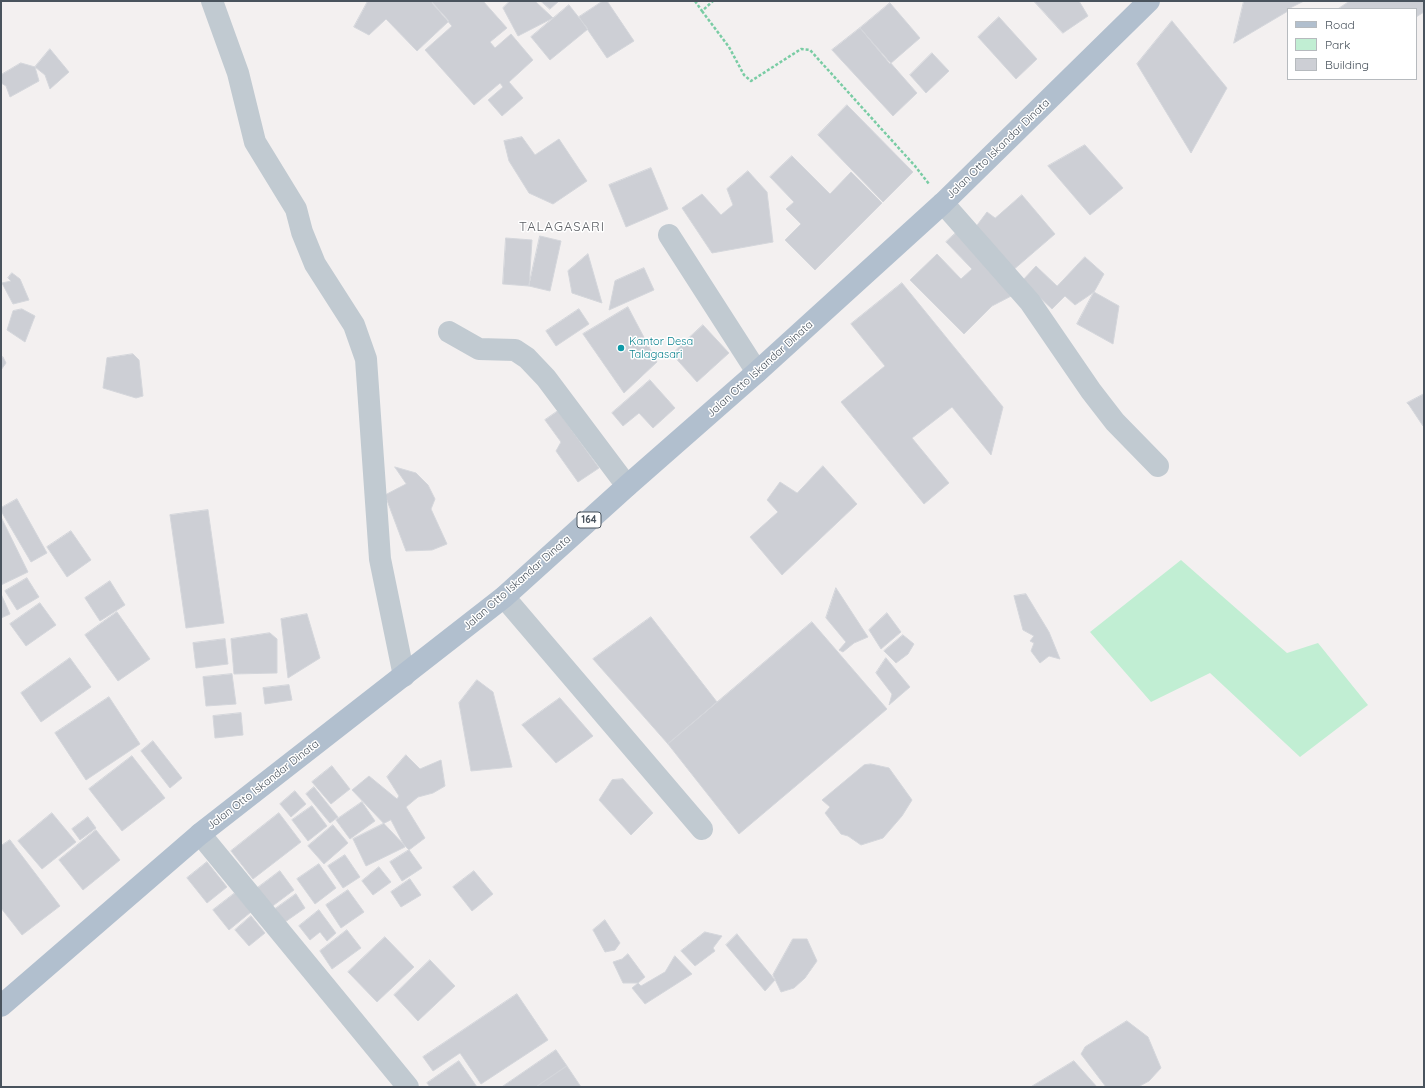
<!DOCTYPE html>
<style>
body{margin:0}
#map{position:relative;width:1425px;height:1088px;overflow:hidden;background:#f3f0f0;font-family:Quicksand,sans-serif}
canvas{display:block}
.frame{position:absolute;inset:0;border:2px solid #49535d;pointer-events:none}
.legend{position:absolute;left:1287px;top:8px;width:130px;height:72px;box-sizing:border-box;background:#fff;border:1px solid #b6babe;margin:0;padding:5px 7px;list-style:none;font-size:12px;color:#49535d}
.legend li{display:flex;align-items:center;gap:8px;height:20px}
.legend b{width:20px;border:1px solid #b6babe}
</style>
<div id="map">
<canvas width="1425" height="1088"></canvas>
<div class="frame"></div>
<ul class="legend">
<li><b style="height:5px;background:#b1bfce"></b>Road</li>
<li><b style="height:11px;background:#c1eed3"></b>Park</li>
<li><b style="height:11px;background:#cdcfd5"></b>Building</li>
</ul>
</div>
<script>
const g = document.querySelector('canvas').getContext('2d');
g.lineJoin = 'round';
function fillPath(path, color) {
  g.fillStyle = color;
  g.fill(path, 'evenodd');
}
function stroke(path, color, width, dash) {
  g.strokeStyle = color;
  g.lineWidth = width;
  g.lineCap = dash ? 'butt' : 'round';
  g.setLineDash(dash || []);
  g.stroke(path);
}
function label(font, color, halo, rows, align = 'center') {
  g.font = font + ' Quicksand,sans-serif';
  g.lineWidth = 3;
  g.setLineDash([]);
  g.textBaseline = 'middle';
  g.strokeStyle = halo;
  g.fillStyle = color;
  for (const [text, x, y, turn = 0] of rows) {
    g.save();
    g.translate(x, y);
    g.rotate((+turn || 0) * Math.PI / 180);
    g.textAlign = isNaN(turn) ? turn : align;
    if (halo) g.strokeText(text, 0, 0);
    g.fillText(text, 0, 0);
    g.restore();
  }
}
fillPath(new Path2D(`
 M1181 560 1287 653 1318 643 1368 705 1300 757 1210 673 1151 702 1090 632Z`), '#c1eed3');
const building = new Path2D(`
 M368 1H431L449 21 417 51 386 19 369 35 354 27Z
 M434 1H483L507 28 490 42 495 48 511 34 533 60 509 82 523 98 502 116 488 100 503 87 500 83 474 105 425 50 452 26 432 3Z
 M510 1H535L553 18 518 36 503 8Z
 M541 1H559L550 9Z
 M603 1H607L634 41 607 58 579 17Z
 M1034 1H1079L1088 16 1063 33Z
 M1244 1H1304L1288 9V11L1234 43Z
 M1350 1H1424V12L1416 17V9H1338Z
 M890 3 920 38 890 64 860 28Z
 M569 5 588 29 550 60 531 37Z
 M999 17 1037 59 1016 79 978 37Z
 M1172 21 1227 88 1191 153 1137 64Z
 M860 28 917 93 893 116 832 50Z
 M50 49 69 72 50 89 45 75 35 67Z
 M932 53 949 71 926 93 910 75Z
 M21 63 35 67 39 81 10 97 6 86 1 83V75Z
 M847 105 913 172 883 202 818 135Z
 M522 137 535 155 559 139 587 181 553 204 529 193 509 161 504 141Z
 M1085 145 1123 188 1090 215 1048 166Z
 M792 156 830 194 851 172 882 203 815 270 785 240 801 224 786 209 794 202 770 177Z
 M651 168 668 209 626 227 609 185Z
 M748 171 767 192 773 242 712 253 682 208 702 194 721 215 733 205 727 189Z
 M1022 195 1055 234 1012 271 975 228 987 212 995 218Z
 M958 231 1019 292 992 306 964 334 910 280 937 254 961 279 972 269 946 242Z
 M540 236 561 241 550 291 529 286Z
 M506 238 532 240 529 286 503 284Z
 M588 254 602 303 572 293 568 271Z
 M1085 257 1104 274 1094 292 1075 305 1065 296 1052 309 1022 281 1036 266 1057 286Z
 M644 268 654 290 609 310 615 281Z
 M12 273 20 279 29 300 13 304 2 283 11 281 8 278Z
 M902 283 1003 407 991 455 952 407 912 438 949 483 924 504 841 402 885 366 851 324Z
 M1094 292 1119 306 1113 344 1077 324Z
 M628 307 657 362 624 393 583 334Z
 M22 309 35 316 25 342 7 330 13 311Z
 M579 309 589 324 556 346 546 331Z
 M703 325 729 353 697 382 672 354Z
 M133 354 139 360 143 396 136 398 103 388 107 358Z
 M3 357 6 363 1 370V358Z
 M650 380 675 408 653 428 639 413 623 426 612 413Z
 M1424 394V425L1423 426 1409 405 1407 403Z
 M558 411 599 468 578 482 556 451 561 442 545 420Z
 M823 466 857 504 782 575 750 537 778 512 767 500 780 482 797 493Z
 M395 467 416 473 428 485 435 499 431 509 447 544 432 550 406 551 385 495 406 484Z
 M17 499 47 553 31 562 1 511V508Z
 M208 510 224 623 186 628 170 515Z
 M1 517 28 572 1 585Z
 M71 531 91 560 67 577 47 547Z
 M27 578 39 597 17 610 5 591Z
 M110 581 125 605 100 621 85 598Z
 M836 588 868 637 854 643 843 652 839 650 846 642 826 618Z
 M1 594 10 614 1 618Z
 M1026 594 1049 632 1060 659 1049 656 1040 663 1031 651 1034 643 1030 641 1034 636 1023 630 1014 596Z
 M40 603 56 625 26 646 10 624Z
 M117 612 150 659 118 681 85 635Z
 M887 613 901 632 881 649 869 630Z
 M307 614 320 658 288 678 281 619Z
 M651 617 717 702 668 744 593 659Z
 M812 622 887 709 739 834 668 744Z
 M270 633 277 639V673L234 674 231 639Z
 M903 635 914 644 908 654 896 663 884 651Z
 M225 639 228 664 196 668 193 643Z
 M70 658 91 687 41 722 21 693Z
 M886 658 910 687 889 705 892 694 876 673Z
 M232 674 236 704 206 706 203 677Z
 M477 680 493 692 512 767 471 771 459 703Z
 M289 685 292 700 265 704 263 688Z
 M109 697 140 744 86 780 55 733Z
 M560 698 593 736 556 763 522 725Z
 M241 713 243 735 215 738 213 716Z
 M153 741 182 778 170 788 141 751Z
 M406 755 420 769 441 760 445 786 433 793 418 797 406 807 425 838 409 850 352 790 369 776 397 799 399 796 387 777Z
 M132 756 165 798 122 831 89 789Z
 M871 764 889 768 912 800 902 816 883 838 861 845 848 836 841 834 825 813 830 807 822 800 864 765Z
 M332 766 350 789 331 804 312 782Z
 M623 779 653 813 631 835 599 800 612 780Z
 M314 787 338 817 330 823 306 794Z
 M295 791 306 804 291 817 280 804Z
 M362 802 375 821 350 839 336 820Z
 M312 806 327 826 308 841 292 820Z
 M52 813 76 842 42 869 18 841Z
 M279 813 301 842 253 879 231 851Z
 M88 817 96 828 80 840 72 829Z
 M391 820 405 847 366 866 353 839Z
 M333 825 348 843 324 864 308 846Z
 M96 830 120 860 83 890 59 860Z
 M10 840 60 906 22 935 1 908V846Z
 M409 850 422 868 402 881 390 862Z
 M345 855 360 877 343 888 328 866Z
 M207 862 227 887 207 903 187 878Z
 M319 864 336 888 315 904 297 879Z
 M379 867 391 882 373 895 362 881Z
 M280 871 294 890 270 908 256 889Z
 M474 871 493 894 472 911 453 887Z
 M410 879 421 895 401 907 391 892Z
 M348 890 364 912 341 928 326 905Z
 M235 893 251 912 229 930 213 910Z
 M296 894 305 908 285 922 275 909Z
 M319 910 336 933 327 941 320 932 310 940 299 926Z
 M251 916 265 933 249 946 235 930Z
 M605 920 620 943 615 950 605 952 593 930Z
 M347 930 361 948 332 969 320 951Z
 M705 932 722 936 713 948 715 951 695 966 681 951Z
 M737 934 775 980 765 991 726 945Z
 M385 937 414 967 377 1002 348 972Z
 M793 939H807L817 961 805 978 794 988 781 992 773 975Z
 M628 954 645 977 638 983H623L613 962 622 959Z
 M675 956 692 974 645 1004 632 988 638 983 641 986 665 972Z
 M430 960 455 986 418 1021 394 995Z
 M517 994 548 1040 481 1084 460 1053 433 1071 423 1057Z
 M1127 1021 1148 1037 1161 1068 1149 1081 1138 1087H1106L1081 1054 1085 1047Z
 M556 1050 567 1066 536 1087H502Z
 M459 1061 477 1087H430L427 1083Z
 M1074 1061 1097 1087H1031Z
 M567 1066 581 1087H536Z`);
fillPath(building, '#cdcfd5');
stroke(building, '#d4d6db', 1);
stroke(new Path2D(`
 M695 1 702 11 713 1
 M702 11 729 47 744 75 751 81 801 49 810 50 915 166 929 184`), '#79cca4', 2.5, [3, 2]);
stroke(new Path2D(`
 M212 1 238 73 255 142 296 209 302 232 315 264 354 325 366 359 380 559 404 676
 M943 203 1030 302 1091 391 1115 422 1158 466
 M669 235 757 372
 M449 332 479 349 515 350 527 358 546 378 627 486
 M504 597 702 829
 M200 834 408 1087`), '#c1cad1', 22);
stroke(new Path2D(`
 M1 1006 200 834 504 597 627 486 757 372 943 203 1149 1`), '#b1bfce', 22);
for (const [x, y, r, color] of [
 [621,348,4,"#0f9aa8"]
]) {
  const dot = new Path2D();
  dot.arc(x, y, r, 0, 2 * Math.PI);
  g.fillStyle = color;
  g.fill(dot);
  stroke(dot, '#fff', 1.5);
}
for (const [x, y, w] of [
 [589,520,24]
]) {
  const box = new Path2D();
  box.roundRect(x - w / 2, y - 8, w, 16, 3);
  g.fillStyle = '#fff';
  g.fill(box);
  stroke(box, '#49535d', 1);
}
label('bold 10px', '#49535d', null, [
 ["164",589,520]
]);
label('11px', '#49535d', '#fff', [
 ["Jalan Otto Iskandar Dinata",998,149,-44],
 ["Jalan Otto Iskandar Dinata",760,369,-42],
 ["Jalan Otto Iskandar Dinata",517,583,-41],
 ["Jalan Otto Iskandar Dinata",263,785,-38]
]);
label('11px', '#0d838f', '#fff', [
 ["Kantor Desa",629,342],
 ["Talagasari",629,355]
], 'left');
g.letterSpacing = '1px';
label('13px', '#5d6065', '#fff', [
 ["TALAGASARI",562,227]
]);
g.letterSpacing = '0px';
</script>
